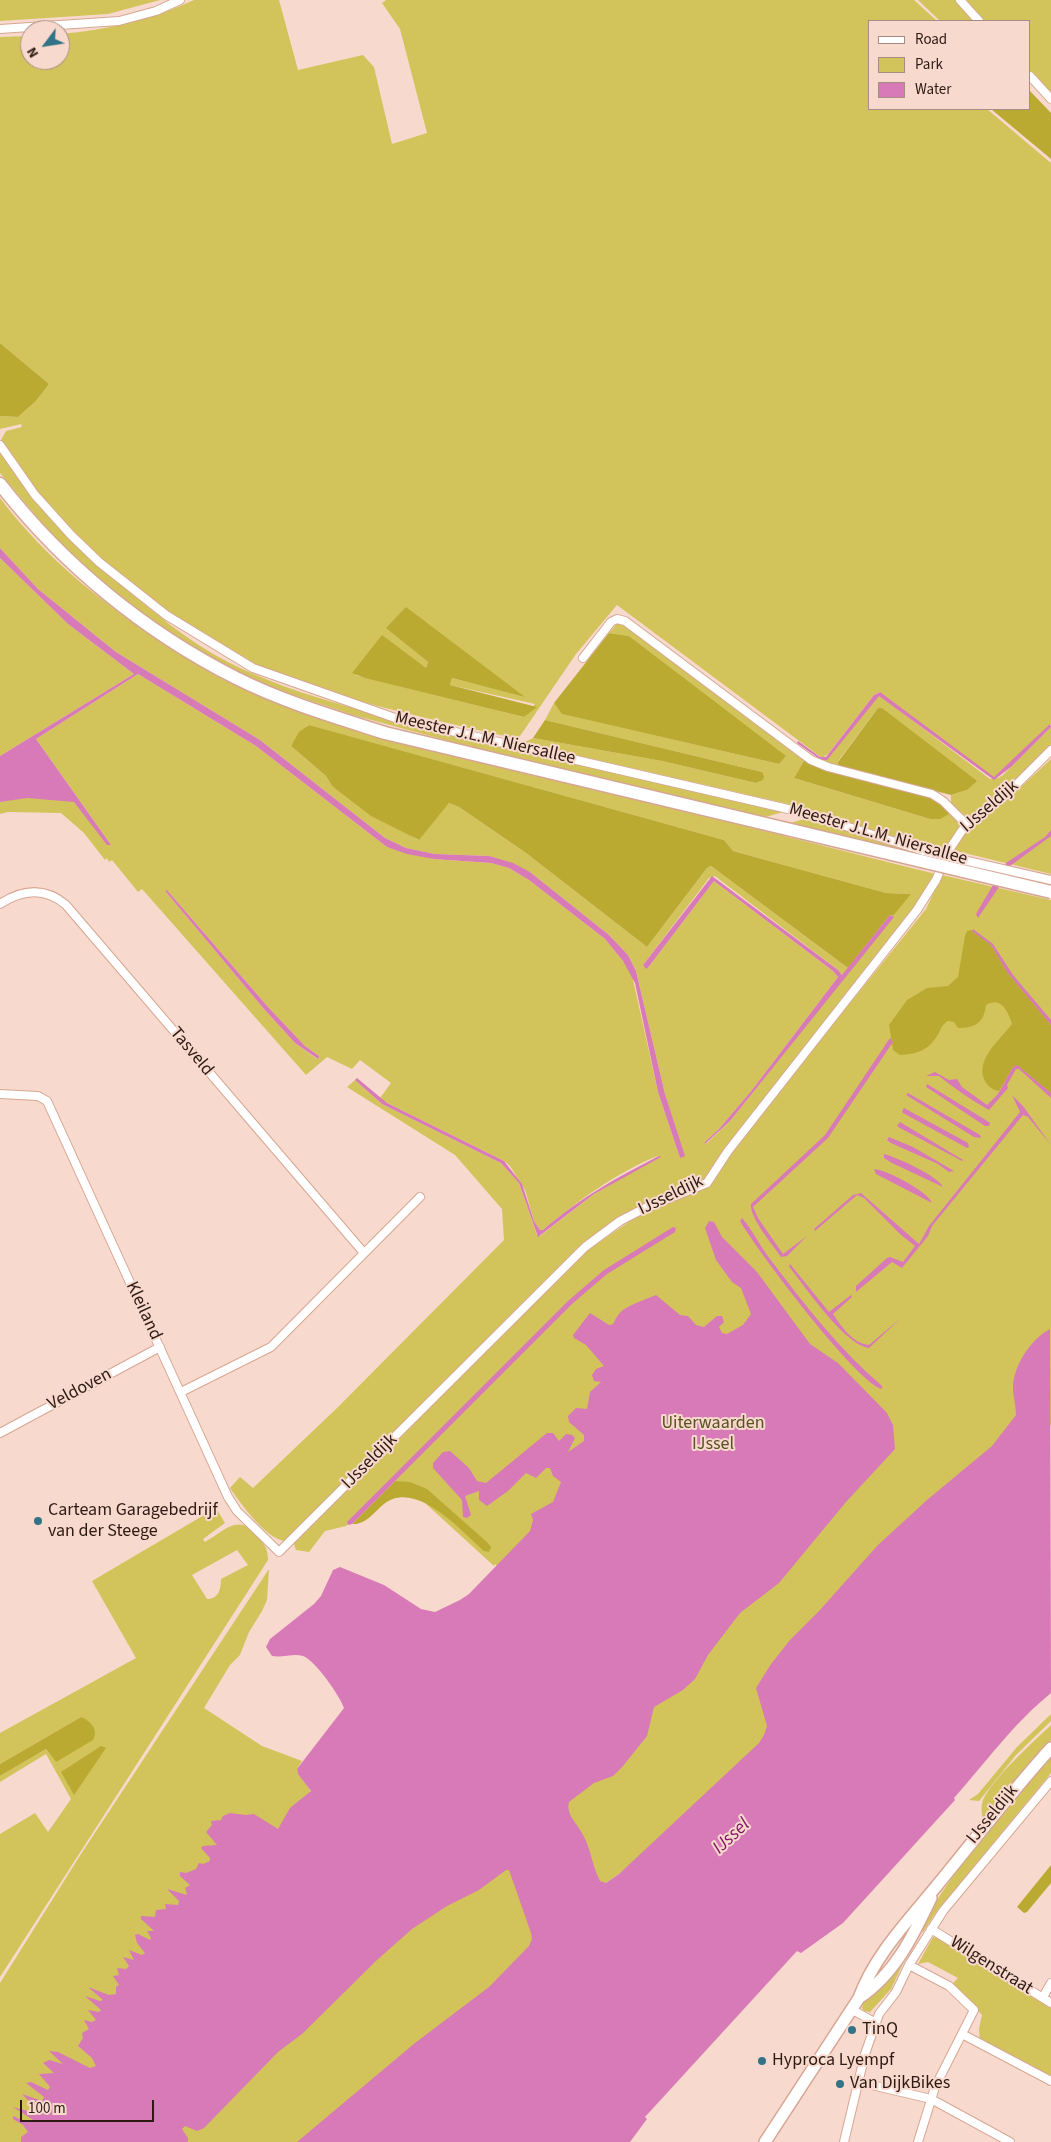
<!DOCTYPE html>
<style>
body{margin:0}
#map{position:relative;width:1051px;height:2142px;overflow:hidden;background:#f8d9cd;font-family:"Source Sans 3",sans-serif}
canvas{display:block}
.legend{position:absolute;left:868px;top:20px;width:162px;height:90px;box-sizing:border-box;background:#f8d9cd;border:1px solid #a68d83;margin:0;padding:6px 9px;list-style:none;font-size:15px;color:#2c1a13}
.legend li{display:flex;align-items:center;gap:10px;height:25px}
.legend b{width:25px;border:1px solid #a68d83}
.north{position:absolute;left:20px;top:20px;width:50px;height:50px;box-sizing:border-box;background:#f8d9cd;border:1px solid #a68d83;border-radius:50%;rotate:239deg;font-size:14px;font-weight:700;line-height:20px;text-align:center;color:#2c1a13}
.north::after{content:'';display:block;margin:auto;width:18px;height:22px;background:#337387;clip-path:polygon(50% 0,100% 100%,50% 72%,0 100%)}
.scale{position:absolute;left:20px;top:2100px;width:134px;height:22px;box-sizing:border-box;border:2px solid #2c1a13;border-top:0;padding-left:6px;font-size:15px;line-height:18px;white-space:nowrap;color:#2c1a13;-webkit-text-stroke:4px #f8d9cd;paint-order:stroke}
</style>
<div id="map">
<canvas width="1051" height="2142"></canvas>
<ul class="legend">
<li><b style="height:6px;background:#fff"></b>Road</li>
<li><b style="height:14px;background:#d2c45b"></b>Park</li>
<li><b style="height:14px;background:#d77ab7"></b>Water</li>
</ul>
<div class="north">N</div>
<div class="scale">100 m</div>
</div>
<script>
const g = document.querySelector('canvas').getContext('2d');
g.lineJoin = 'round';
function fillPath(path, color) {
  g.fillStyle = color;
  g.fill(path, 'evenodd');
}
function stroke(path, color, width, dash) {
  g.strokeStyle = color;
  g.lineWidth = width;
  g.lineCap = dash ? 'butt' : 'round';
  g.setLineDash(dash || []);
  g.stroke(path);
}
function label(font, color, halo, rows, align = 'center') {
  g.font = font + ' "Source Sans 3",sans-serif';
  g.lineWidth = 4;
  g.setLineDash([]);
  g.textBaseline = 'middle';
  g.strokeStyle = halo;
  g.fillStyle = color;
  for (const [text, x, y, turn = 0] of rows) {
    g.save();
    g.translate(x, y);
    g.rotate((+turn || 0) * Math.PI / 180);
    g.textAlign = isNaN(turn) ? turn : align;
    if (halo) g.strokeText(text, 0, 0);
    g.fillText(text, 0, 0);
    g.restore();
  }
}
fillPath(new Path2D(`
 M0 0H160L108 14 0 21Z
 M194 0H279L298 70 363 55 374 67 392 144 427 133 400 29 382 3 386 0H914L937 21H870V109H987L1051 163V724L994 778 879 692 874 695 828 754 822 758 617 605 576 654 518 739C431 719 330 699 249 662 235 655 221 645 207 636 130 589 47 521 1 440L6 431 22 427 21 424 0 429V416L18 417 36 401 49 384 0 343V37L30 36V60H60V34C107 30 151 20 194 0ZM387 628 523 696 452 678 450 685 535 704 524 717 355 675 426 668 428 662Z
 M918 0H956L976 21H940Z
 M962 0H1051V96L1030 73V21H982Z
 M0 452C38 508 84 554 137 598 165 621 194 645 228 662 303 700 389 717 471 736 575 761 679 786 783 812L762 818 649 789 508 757 353 715 258 683 225 669 157 626 92 574 52 535 0 473Z
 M0 498C47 561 112 611 179 653 195 663 211 674 228 682 276 705 328 719 379 734 468 760 559 782 650 803 746 825 841 851 936 874L927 891 708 1179 592 1238 285 1541C266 1539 241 1504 230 1488L240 1477 253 1488 337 1408 504 1240 502 1209 455 1155 347 1087 355 1080 382 1104 501 1163 519 1183 537 1235 540 1236 594 1194 660 1155C617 1172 579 1200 543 1230H540L534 1221 525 1190 510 1166 504 1161 381 1100 380 1098 391 1083 360 1060 352 1069 327 1057 306 1075 142 889 138 892 112 860 109 862 107 858 105 860 84 833 61 813 8 812 0 814V802C23 796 51 796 75 802L111 845 36 739 138 674 256 746 387 847 434 859 491 863 509 868 529 880 605 939 623 961 632 975 658 1092 680 1158 684 1155 665 1094 636 971 628 955 609 935 530 872 489 856 435 854 406 848 385 838 260 740 116 652 38 589 0 548ZM308 725 724 840 733 851 886 893 910 894 730 1121 706 1144 705 1142 719 1129 752 1090 838 977 833 971 714 881 647 969 645 968 643 965 709 878 715 876 720 880 838 970 841 974 843 975 848 968 711 866 707 868 647 947 526 853 459 807 449 803 418 840 332 786 326 776 291 746ZM166 889 268 1007 305 1046 319 1056 317 1059 295 1043 264 1009 166 892Z
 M0 558 68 624 134 674 0 756Z
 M619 621 626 624 805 759 794 778 930 819 951 813 959 821 961 827 946 849 919 842 918 844 788 804 523 743 533 738 662 761 756 783 763 780 762 772 545 720 554 703 563 714 779 764 785 757 629 636 609 633Z
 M879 695 990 779 998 778 1003 775 1051 727V745L1026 770 969 819 951 804V795L967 790 882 708H878L838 761V766L824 761Z
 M1051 759V874L952 850 970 826 1005 802Z
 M808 818 923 853V855L790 823Z
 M942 875 1051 900V1425L769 1745 619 1874 606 1883H602L599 1880 541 1941 324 2142H0V1983L81 1854 269 1569 267 1600 262 1611 249 1632 240 1655 230 1665 204 1708 262 1746 302 1761 297 1769C299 1779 309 1784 311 1794L520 1544 497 1566 495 1564 494 1566 402 1482 395 1481 398 1478 346 1526 325 1531 309 1552 296 1550 293 1541 589 1249 642 1213 699 1190 926 909Z
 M216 1508 225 1523 203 1539 205 1542C225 1531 237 1513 257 1535 264 1543 268 1549 268 1560L0 1977V1834L35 1813 48 1832 71 1799 46 1754 0 1782V1776L46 1749 56 1762 81 1717 0 1764V1733L136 1658 92 1581ZM237 1550 248 1565 221 1579C221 1590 218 1599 207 1599L192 1575Z
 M1051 1714V1721L1016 1755 979 1801 969 1800 978 1794 1017 1747Z
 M1051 1725V1740L983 1819C981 1813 981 1806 983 1800 993 1778 1033 1742 1051 1725Z
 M1051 1754V1773L937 1911 923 1932 919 1930C955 1865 1005 1811 1051 1754Z
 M933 1937 940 1938 1051 2007V2078L980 2041 979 2029 982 2015 953 1983 958 1978 928 1962 918 1964Z
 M906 1957 891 1989 870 2012 864 2011 862 2008 864 2000Z`), '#d2c45b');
fillPath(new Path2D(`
 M1030 91 1051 113V159L991 109H1030Z
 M0 343 49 384 36 401 18 417 0 416Z
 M406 607 525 697 452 678 450 685 537 707 524 717 365 678 352 673 382 635 426 668 428 662 386 628Z
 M609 633 629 636 786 756 779 764 562 714 554 703Z
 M878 708H882L977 781 967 790 951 795 838 766V762Z
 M545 720 762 772 764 776 763 780 756 783 662 761 533 738Z
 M309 725 724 840 733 851 886 893 911 894 893 916 890 915 848 968 711 866 707 868 647 947 526 853 459 807 449 803 419 840 371 816 332 786 326 776 291 746 299 732Z
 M805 759 932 796 951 813 940 819H930L794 778Z
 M971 930 991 945 1007 972 1051 1025V1093L1017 1065 1013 1067 999 1091C992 1090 987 1086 984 1079 976 1058 1001 1039 1012 1024 1008 1011 1001 996 986 1005 984 1023 975 1028 958 1028L954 1022 948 1021C941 1025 941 1030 937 1036 928 1051 916 1054 900 1055L893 1050 889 1025 907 1000 927 988 948 986 958 977 965 936 967 931Z
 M395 1481 410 1482 427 1489 488 1543 491 1547 489 1552 484 1551C461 1531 416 1479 384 1504 374 1512 366 1525 352 1524Z
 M81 1717C91 1721 99 1730 93 1740L56 1762 46 1749 0 1776V1764Z
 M101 1746 106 1748 74 1795 61 1772Z
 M1051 1865V1883L1027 1912 1024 1913 1017 1907Z`), '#baaa31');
fillPath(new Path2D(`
 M0 548 38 589 116 652 260 740 385 838 406 848 435 854 489 856 513 863 530 872 609 935 628 955 636 971 665 1094 685 1156 680 1158 658 1092 635 983 623 961 605 939 529 880 509 868 491 863 434 859 407 854 387 847 256 746 138 674 36 739 111 845H107L74 802 27 798 0 802V756L134 674 68 624 0 558Z
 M880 692 994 777 1050 724 1051 727 1011 767 994 780 879 696 827 760H821L797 743 798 741 820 757H826L874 695Z
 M1051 830V836L1010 866 999 887 978 918 976 914 1006 863 1045 837Z
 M712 876 838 970 842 975 890 915 894 917 730 1121 705 1144V1142L719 1129 752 1090 838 977 833 971 714 881 647 969 645 968 643 965Z
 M166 889 268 1007 305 1046 319 1056 318 1059 295 1043 264 1009 166 892Z
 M973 929 993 944 1013 975 1051 1020V1025L1007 972 991 945 972 931Z
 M890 1038 893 1042 828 1138 753 1207 758 1218 783 1254 807 1236 787 1256 781 1257C773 1245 749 1217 751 1204L825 1135Z
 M1017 1065 1051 1093V1098L1019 1069H1016L1007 1085 1008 1088 989 1110C971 1100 954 1088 939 1076H926L935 1072 949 1080 957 1079 962 1087 987 1105 998 1094 1013 1067Z
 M357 1078 387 1103 504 1161 522 1184 534 1221 540 1230H543C583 1196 614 1179 659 1156L661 1157 594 1194 538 1237 519 1183 501 1163 382 1104 355 1080Z
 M927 1084 984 1119 990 1123 989 1126H985L934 1092 926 1087Z
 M908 1093 980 1135 981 1138 974 1137 906 1095Z
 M1012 1095 1023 1106 1051 1145 1028 1117 1023 1115 932 1226 928 1236 902 1268 892 1262 856 1292V1286L887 1258 890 1257 903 1262 915 1246 900 1234 864 1198 857 1195 815 1231 814 1229 853 1195 861 1193 919 1244 929 1226 1020 1112Z
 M904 1108 968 1143 969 1147 967 1148 903 1113 902 1111Z
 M900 1122 963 1160 962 1161 900 1128 897 1126Z
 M889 1137 913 1147 954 1171 949 1172 938 1164 891 1143 887 1140Z
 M884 1154C896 1157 938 1176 943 1187L892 1163 884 1158Z
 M874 1169C887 1170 929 1192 932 1203L876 1174Z
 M742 1218C752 1229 760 1246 770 1259 804 1304 839 1349 882 1386V1389C858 1385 755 1248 740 1221Z
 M709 1221 714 1222 722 1237 757 1272 810 1344 838 1363 887 1413 893 1425 895 1449 846 1502 779 1583 740 1613 708 1655 695 1679 683 1690 654 1707 647 1736 623 1766 613 1776 594 1783 569 1802C566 1815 576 1822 582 1833 591 1848 592 1866 600 1881L606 1883 619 1874 759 1743 764 1735 767 1726 756 1688 771 1664 790 1640 819 1611 878 1545 927 1500 992 1446 1016 1415C1016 1406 1013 1397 1013 1388 1013 1366 1031 1339 1050 1329L1051 1693C1013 1724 986 1762 954 1798L955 1800 843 1923 801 1953 797 1951 645 2117 647 2119 630 2142H297L415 2043 489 1987 529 1946 532 1939 531 1933 509 1870H506L479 1890 447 1906 412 1929 377 1960 302 2034 278 2052 204 2128 197 2131 185 2126 182 2129 188 2138V2142H21V2137L28 2132 23 2125 13 2119V2116L26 2122 33 2120 13 2107 39 2114 35 2107 22 2094 42 2101 44 2097 26 2083 31 2082 48 2090 50 2087 39 2074 54 2073 43 2063 49 2060 63 2064 49 2051 58 2052 90 2068 96 2066 92 2058 78 2046 83 2038 82 2033 89 2029 84 2020 92 2022 96 2020 88 2010 99 2012 101 2010 85 1996 100 2001 103 2000 88 1987 109 1995 116 1994V1987L119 1985 113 1976 119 1975 117 1968 126 1969 129 1966 123 1957 134 1960 129 1950 142 1955 145 1953 137 1943 135 1935 138 1934 150 1940 151 1938 147 1931H154L141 1919V1916L155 1917 156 1910 166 1909 165 1904 178 1905 179 1901 167 1889 187 1895 185 1888 190 1885 180 1876V1872L186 1873 196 1869 199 1863 203 1864 210 1861V1858L201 1848 203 1846 217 1845 206 1832 212 1825 211 1821 221 1820 223 1816 230 1813 246 1815 254 1814 278 1829 290 1808 311 1791 298 1774 297 1769 344 1708C340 1696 315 1660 303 1656 293 1653 283 1658 272 1656L266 1647 270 1639 314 1604 321 1596 333 1570 340 1567 384 1585 421 1609 435 1612 460 1600 469 1594 530 1531 533 1520 531 1514 553 1502 561 1482 553 1476 550 1468H546L536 1478 526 1473 508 1491 487 1506 479 1500V1491L465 1496 471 1515 467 1518 463 1517 462 1500 433 1468V1463L443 1452 450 1451 469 1468 477 1481 486 1483 547 1433H553L559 1441 566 1434 572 1435 575 1438 568 1452 584 1441V1435L569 1422 568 1416 576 1408 587 1409 590 1392 601 1382 594 1381 592 1375 596 1369 604 1366 586 1345 574 1338 573 1335 590 1313 609 1325 613 1324C615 1321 616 1317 619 1314 625 1306 647 1299 656 1295L680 1315 688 1316 696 1325 704 1327 717 1316H722L724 1322 719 1327 722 1333 727 1334 743 1325 751 1314 741 1288 732 1282 716 1260 705 1228Z
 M673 1227 676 1228 675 1232 607 1274 572 1304 352 1524 348 1525 347 1522 569 1300 604 1270Z
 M790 1264 829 1312 851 1295 852 1297 833 1314C841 1326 853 1344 869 1345L901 1318 869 1348C845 1345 806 1288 791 1269L789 1266Z`), '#d77ab7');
const street = new Path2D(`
 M960 0 979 21
 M0 29 119 21 156 11 180 0
 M1030 76 1051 99
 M0 445 35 495 71 535 99 562 166 615 253 668 395 718 801 812 924 851
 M583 658 611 622 617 619 625 621 811 760 828 767 932 794 943 801 967 825
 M0 904C23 889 45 887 66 905L364 1253
 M0 1094 38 1096 47 1101 228 1497 237 1511 279 1552 585 1247 620 1221 645 1208 707 1183 728 1151 917 910 936 880 949 850 963 829 1010 791 1051 750
 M181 1392 271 1347 420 1197
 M0 1433 160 1347
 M931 1929 1051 2003
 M909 1965 949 1986 974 2010 935 2087 918 2142
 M1043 1997 1051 1983
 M851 2009 876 2023
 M962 2034 1051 2081
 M859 2082 931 2099 1010 2142
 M844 2142 865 2054 879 2014 896 1992 909 1965 943 1911 1051 1781`);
const secondary = new Path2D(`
 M859 1998C895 1974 913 1936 931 1898
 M765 2142 859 1998C875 1954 910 1919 939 1883 976 1838 1012 1791 1051 1748`);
const primary = new Path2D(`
 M0 484C63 565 145 632 236 678 284 702 335 717 385 733L921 861`);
stroke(street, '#d7a693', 10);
stroke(secondary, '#d7a693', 14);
stroke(primary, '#d7a693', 15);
stroke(street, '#fff', 8);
stroke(secondary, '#fff', 11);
stroke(primary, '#fff', 12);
const streetBridge = new Path2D(`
 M924 851 1051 880`);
const primaryBridge = new Path2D(`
 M921 861 1051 892`);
stroke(streetBridge, '#d7a693', 10, []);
stroke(primaryBridge, '#d7a693', 15, []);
stroke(streetBridge, '#fff', 8);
stroke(primaryBridge, '#fff', 12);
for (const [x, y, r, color] of [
 [38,1521,5,"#337387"],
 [852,2030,5,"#337387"],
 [762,2061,5,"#337387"],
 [840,2084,5,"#337387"]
]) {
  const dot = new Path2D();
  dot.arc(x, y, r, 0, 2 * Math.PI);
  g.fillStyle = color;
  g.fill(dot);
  stroke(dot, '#f8d9cd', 2);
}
label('18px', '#2c1a13', '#f8d9cd', [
 ["Meester J.L.M. Niersallee",485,739,13],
 ["IJsseldijk",990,807,-41],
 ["Meester J.L.M. Niersallee",878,835,16],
 ["Tasveld",191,1052,50],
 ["IJsseldijk",671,1196,-26],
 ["Kleiland",143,1311,65],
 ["Veldoven",80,1390,-28],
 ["IJsseldijk",370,1462,-45],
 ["IJsseldijk",993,1815,-51],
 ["Wilgenstraat",991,1966,32]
]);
label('18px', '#585122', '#f8d9cd', [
 ["Uiterwaarden",713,1424],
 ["IJssel",713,1445]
]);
label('18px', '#2c1a13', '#f8d9cd', [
 ["Carteam Garagebedrijf",48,1511],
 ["van der Steege",48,1532],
 ["TinQ",862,2030],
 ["Hyproca Lyempf",772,2061],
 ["Van DijkBikes",850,2084]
], 'left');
label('italic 19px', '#7f0d63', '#f8d9cd', [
 ["IJssel",732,1837,-43]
]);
</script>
